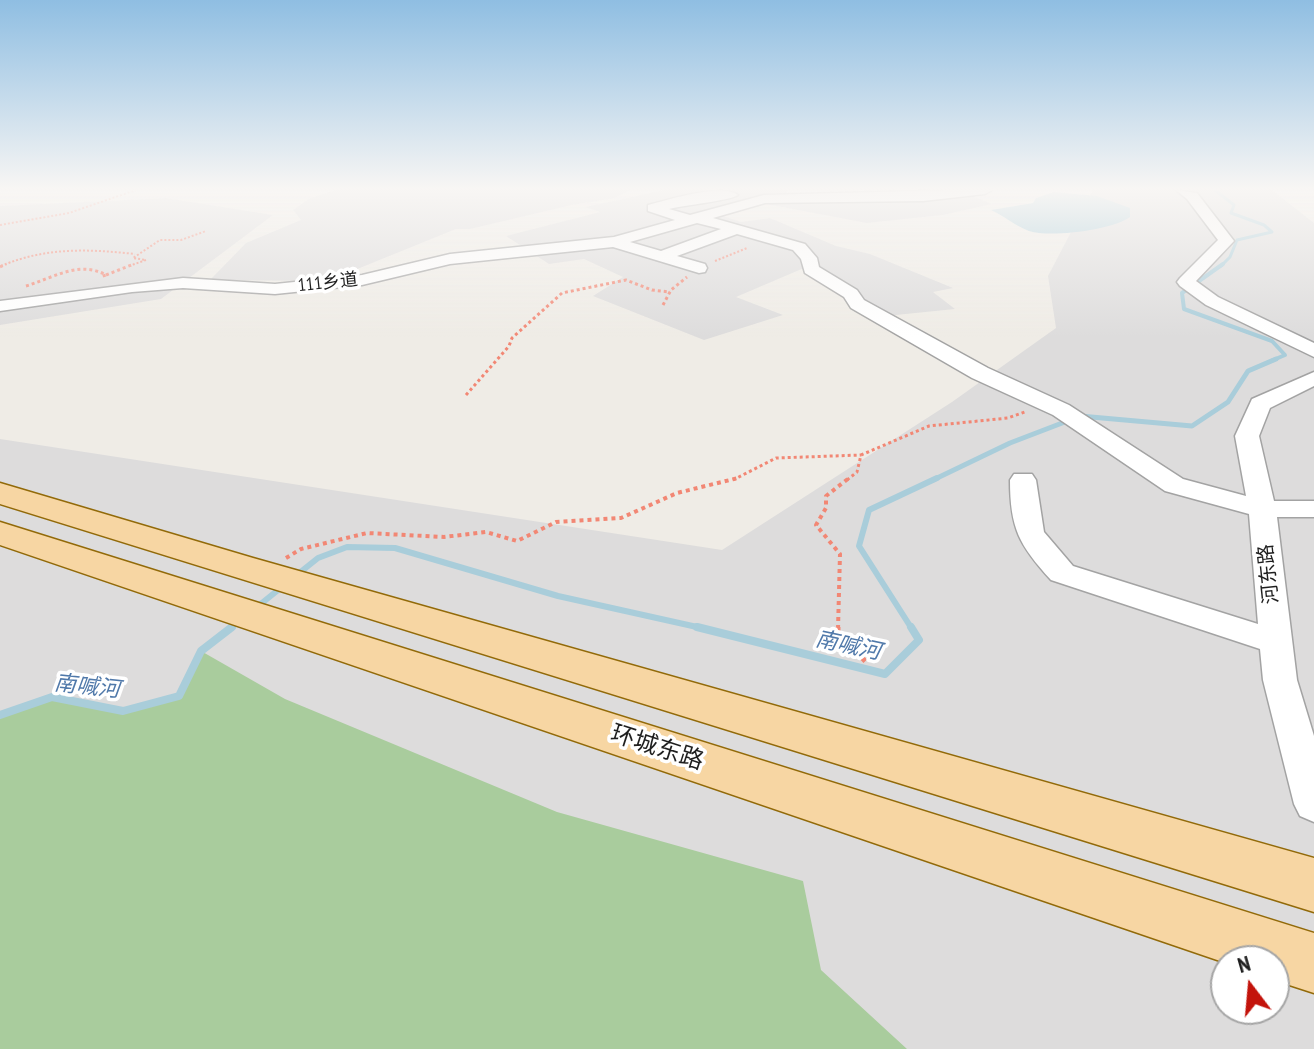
<!DOCTYPE html>
<meta charset="utf-8">
<style>
body{margin:0}
#map{position:relative;width:1314px;height:1049px;overflow:hidden;background:#efece6;font-family:"PT Sans Narrow",sans-serif}
canvas{display:block}
.north{position:absolute;left:1210px;top:945px;width:80px;height:80px;box-sizing:border-box;background:#fff;border:2px solid #a5a5a5;border-radius:50%;rotate:344deg;font-size:22px;font-weight:700;line-height:32px;text-align:center;color:#1f1f1f}
.north::after{content:'';display:block;margin:auto;width:28px;height:36px;background:#c3130b;clip-path:polygon(50% 0,100% 100%,50% 72%,0 100%)}
</style>
<div id="map">
<canvas width="1314" height="1049"></canvas>
<div class="north">N</div>
</div>
<script>
const g = document.querySelector('canvas').getContext('2d');
g.lineJoin = 'round';
function fillPath(path, color) {
  g.fillStyle = color;
  g.fill(path, 'evenodd');
}
function stroke(path, color, width, dash) {
  g.strokeStyle = color;
  g.lineWidth = width;
  g.lineCap = dash ? 'butt' : 'round';
  g.setLineDash(dash || []);
  g.stroke(path);
}
function label(font, color, halo, rows, align = 'center') {
  g.font = font + ' "PT Sans Narrow","Noto Sans SC",sans-serif';
  g.lineWidth = 7;
  g.setLineDash([]);
  g.textBaseline = 'middle';
  g.strokeStyle = halo;
  g.fillStyle = color;
  for (const [text, x, y, turn = 0] of rows) {
    g.save();
    g.translate(x, y);
    g.rotate((+turn || 0) * Math.PI / 180);
    g.textAlign = isNaN(turn) ? turn : align;
    if (halo) g.strokeText(text, 0, 0);
    g.fillText(text, 0, 0);
    g.restore();
  }
}
fillPath(new Path2D(`
 M337 190H629L615 198 572 205 470 229H456L345 274 321 281 210 280 246 243 301 220 293 210 310 198Z
 M664 190H787V195L893 196 911 190H959L992 204 943 215 867 223 750 201 721 215 741 222 770 218 836 246 870 254 953 288 933 292 955 309 876 317 804 268 736 297 783 315 704 340 593 296 623 277 584 259 549 264 506 236 600 212 585 207Z
 M1093 190H1272L1314 223V1049H0V439L722 550 952 402 1056 328 1048 276ZM1226 961H1274V1009H1226Z
 M166 198 273 215 161 299 0 325V206Z`), '#dddcdc');
fillPath(new Path2D(`
 M201 651 285 699 557 812 803 881 821 970 907 1049H0V715L52 697 123 711 179 696Z`), '#a9cc9d');
fillPath(new Path2D(`
 M1054 192 1097 196 1130 208V217C1112 230 1050 238 1029 231 1015 226 1003 215 991 210L1033 203 1036 198Z`), '#a9cdda');
stroke(new Path2D(`
 M1215 190 1234 205 1231 213 1264 225 1272 232 1237 240 1230 257 1221 266`), '#a9cdda', 3);
stroke(new Path2D(`
 M1223 264 1182 293 1184 309 1272 341 1285 355 1271 361`), '#a9cdda', 4);
stroke(new Path2D(`
 M1080 416 1192 426 1228 402 1248 371 1276 359
 M933 480 1010 443 1070 420`), '#a9cdda', 5);
stroke(new Path2D(`
 M298 574 318 558 347 547 395 548 558 596 706 629
 M257 607 283 586
 M229 629 239 621
 M912 629 859 546 869 510 937 478`), '#a9cdda', 6);
stroke(new Path2D(`
 M697 627 885 674 919 640 911 627
 M0 715 52 697 123 711 179 696 201 651 232 627`), '#a9cdda', 8);
const minor = new Path2D(`
 M951 190H992L985 194 923 201 765 203 713 218 805 244 817 258 819 267 857 290 864 300 988 368 1069 405 1183 479 1246 496 1235 436 1252 399 1314 372V386L1270 408 1259 436 1274 501H1314V517H1277L1297 680 1314 736V822L1300 816 1294 804 1263 680 1260 649 1051 580C1019 545 1010 528 1010 480L1014 474H1032L1036 480 1044 532 1073 566 1258 624 1249 514 1165 491 1053 415 972 378 851 308 844 297 805 273 801 259 793 250 737 234 677 256 705 264 707 268 705 272 699 273 613 247 450 264 362 285 275 294 183 288 132 292 0 311V301L183 278 275 284 362 275 450 254 614 237 675 220 648 211V205C668 200 721 183 738 195 729 201 684 205 669 209L690 215 764 195ZM697 223 721 229 661 251 630 242Z
 M1176 190 1197 193 1234 241 1196 281 1218 297 1314 343V357L1206 305 1180 286 1177 282 1180 278 1218 240 1187 199Z`);
const major = new Path2D(`
 M0 483 253 558 1314 858V912L0 504Z
 M0 522 1314 933V993L1274 980V961H1226V963L0 545Z`);
stroke(minor, '#a3a3a3', 3);
stroke(major, '#926a09', 3);
stroke(new Path2D(`
 M0 225 69 213 136 190
 M715 261 747 248
 M1 266C46 247 88 249 135 254
 M129 266 146 260 133 258 160 240H181L206 231`), '#f28774', 2, [2, 2]);
stroke(new Path2D(`
 M0 267 6 264
 M106 275 134 264
 M26 286C53 278 79 260 106 275L100 277
 M663 305 671 290 687 277
 M466 395 509 346 512 338 562 293 626 280 652 290 670 292
 M733 480 776 458 861 455
 M847 480 857 472 861 455 929 426 1008 418 1025 412`), '#f28774', 3, [3, 3]);
stroke(new Path2D(`
 M286 558 301 549 367 533 444 537 486 532 517 541 556 522 621 518 677 493 738 478
 M838 629 840 554 816 525 826 508V496L849 478`), '#f28774', 4, [4, 4]);
stroke(new Path2D(`
 M838 627V632L866 662`), '#f28774', 5, [5, 5]);
fillPath(minor, '#fff');
fillPath(major, '#f7d6a3');
const sky = g.createLinearGradient(0, 0, 0, 337);
sky.addColorStop(0, '#8fbee2');
sky.addColorStop(0.56, '#f8f6f4');
sky.addColorStop(1, '#f8f6f400');
g.fillStyle = sky;
g.fillRect(0, 0, 1314, 337);
label('18px', '#1f1f1f', '#fff', [
 ["111乡道",328,283,-6]
]);
label('20px', '#1f1f1f', '#fff', [
 ["河东路",1269,574,-96]
]);
label('italic 22px', '#5079aa', '#fff', [
 ["南喊河",848,646,12],
 ["南喊河",87,687,6]
]);
label('24px', '#1f1f1f', '#fff', [
 ["环城东路",657,748,18]
]);
</script>
